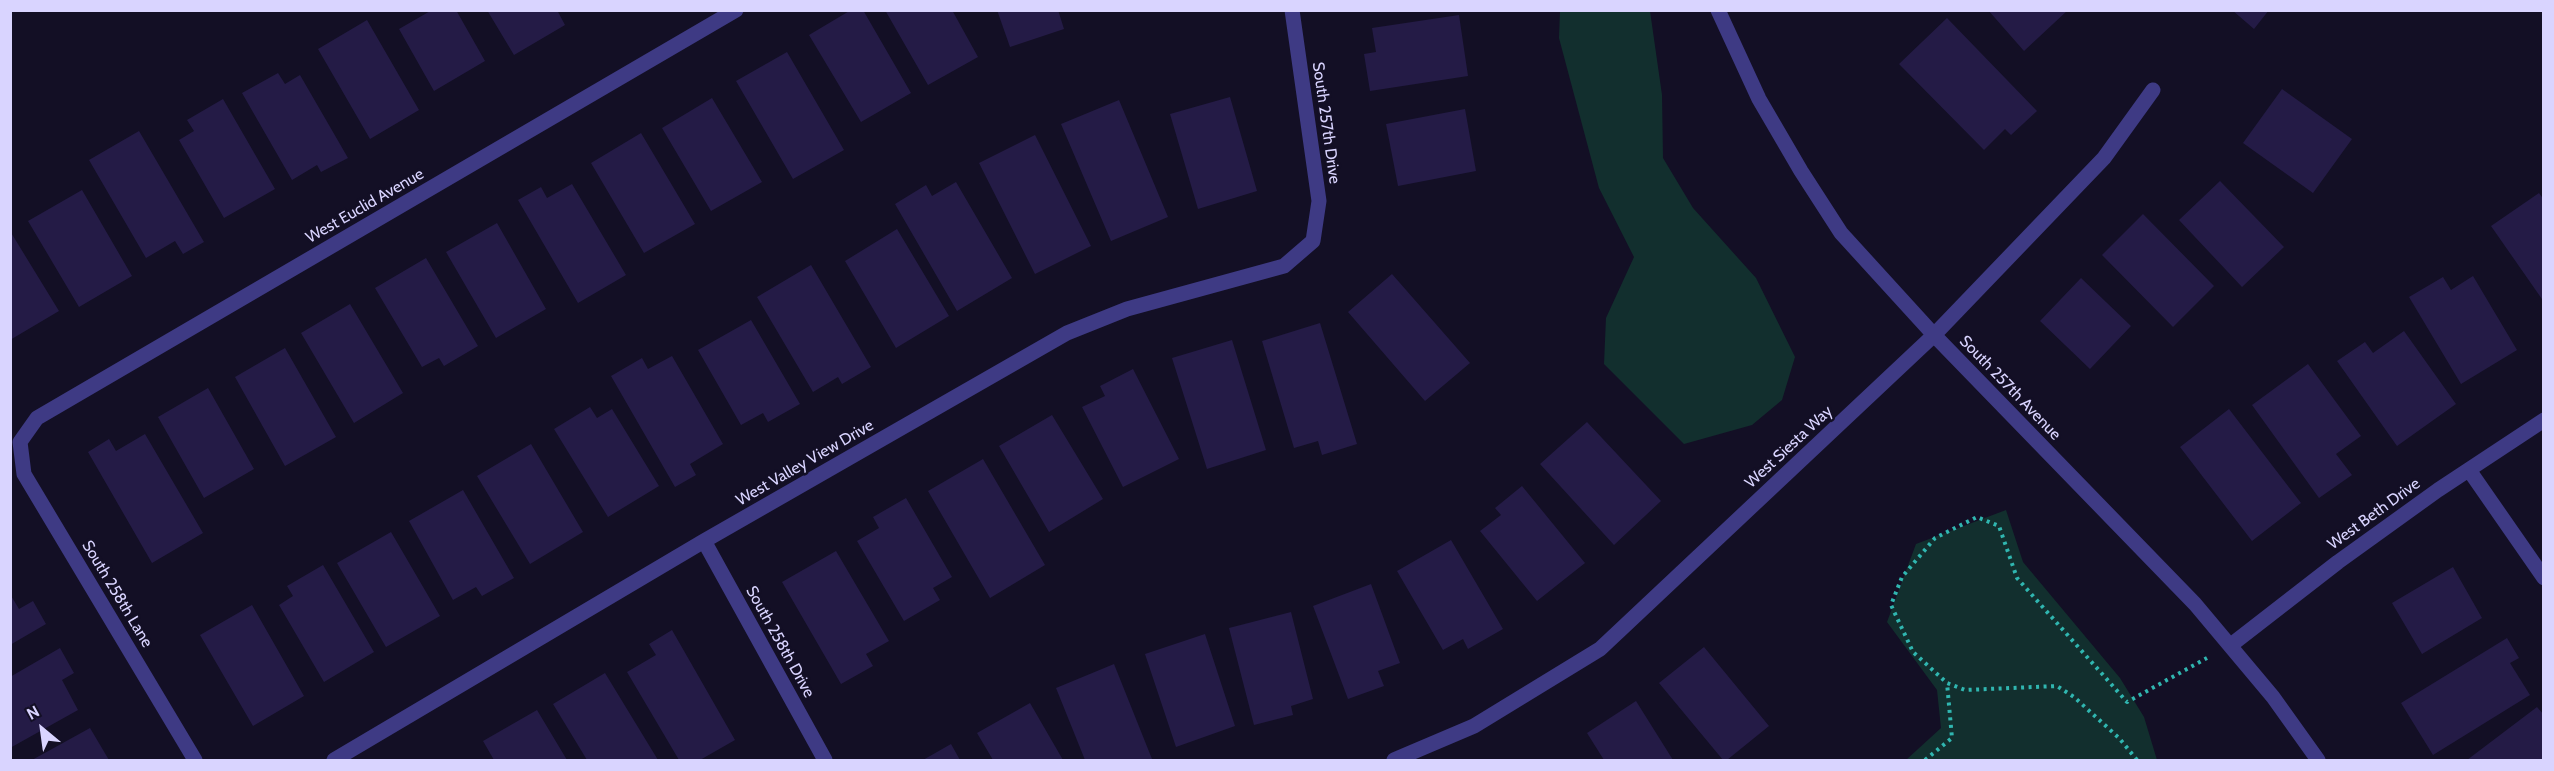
<!DOCTYPE html>
<html>
<head>
<meta charset="utf-8">
<style>
  body { margin:0 }
  #map { position:relative; width:2554px; height:771px; overflow:hidden; background:#130f25; font-family:Cabin,sans-serif }
  canvas { display:block }
  .frame { position:absolute; inset:0; border:12px solid #d9d4ff; pointer-events:none }
  .north { position:absolute; left:12px; top:699px; width:60px; height:60px; -webkit-text-stroke:4px #130f25; paint-order:stroke; rotate:331deg; font-size:16px; font-weight:700; line-height:24px; text-align:center; color:#d9d4ff }
  .north::after { content:''; display:block; margin:auto; width:21px; height:27px; background:#d9d4ff; clip-path:polygon(50% 0,100% 100%,50% 72%,0 100%) }
</style>
</head>
<body>
<div id="map">
<canvas width="2554" height="771"></canvas>
<div class="frame"></div>
<div class="north">N</div>
</div>
<script>
const context = document.querySelector('canvas').getContext('2d');
context.lineJoin = 'round';
function paint(path, color) {
  context.fillStyle = color;
  context.fill(path, 'evenodd');
}
function shape(rows) {
  const path = new Path2D();
  for (const r of rows) {
    path.moveTo(r[0], r[1]);
    for (let i = 2; i < r.length; i += 2) path.lineTo(r[i], r[i + 1]);
  }
  return path;
}
function trace(path, color, width, dash) {
  context.strokeStyle = color;
  context.lineWidth = width;
  context.lineCap = dash ? 'butt' : 'round';
  context.setLineDash(dash || []);
  context.stroke(path);
}
function label(font, color, halo, rows, align = 'center') {
  context.font = font + ' Cabin,sans-serif';
  context.lineWidth = 5;
  context.setLineDash([]);
  context.textBaseline = 'middle';
  context.strokeStyle = halo;
  context.fillStyle = color;
  for (const [text, x, y, turn = 0] of rows) {
    context.save();
    context.translate(x, y);
    context.rotate((+turn || 0) * Math.PI / 180);
    context.textAlign = isNaN(turn) ? turn : align;
    if (halo) context.strokeText(text, 0, 0);
    context.fillText(text, 0, 0);
    context.restore();
  }
}
const green = shape([
  [1560,11,1650,11,1662,95,1663,158,1693,208,1756,278,1795,357,1782,400,1752,425,1684,444,1604,364,1606,318,1634,257,1599,188,1559,38],
  [2006,510,2023,562,2120,678,2144,717,2157,760,1906,760,1941,728,1937,690,1887,622,1916,544]
]);
const building = shape([
  [432,10,456,10,485,61,434,91,399,29],
  [487,10,557,10,565,25,514,55],
  [851,10,863,10,911,93,861,122,809,35],
  [885,10,952,10,978,57,928,85],
  [997,10,1058,10,1064,29,1010,47],
  [1988,10,2068,10,2024,51],
  [2232,10,2269,10,2254,29],
  [1459,15,1468,76,1370,91,1364,54,1376,52,1372,28],
  [1947,18,2037,111,2011,135,2005,129,1984,150,1899,64],
  [367,20,419,110,370,139,318,49],
  [787,52,844,150,793,179,736,81],
  [278,73,285,84,300,75,348,158,321,172,317,165,292,180,242,93],
  [2282,89,2352,139,2313,193,2243,143],
  [1230,97,1257,191,1198,209,1170,114],
  [712,98,762,182,711,211,662,128],
  [223,99,275,189,224,218,179,140,194,131,187,120],
  [1119,100,1168,217,1111,241,1061,124],
  [1465,109,1476,171,1398,186,1386,124],
  [139,131,204,242,183,254,175,241,146,258,89,160],
  [641,133,695,224,644,253,591,163],
  [1035,135,1091,246,1035,274,979,163],
  [2220,181,2284,247,2242,287,2179,220],
  [956,182,1012,278,957,311,895,204,926,185,932,196],
  [572,184,626,275,578,303,518,200,541,187,547,198],
  [82,190,132,276,79,307,28,221],
  [2539,193,2544,200,2544,302,2491,226],
  [2143,214,2214,286,2173,327,2102,255],
  [497,223,546,309,496,338,446,252],
  [897,229,949,316,896,348,845,261],
  [10,231,59,311,10,340],
  [426,258,478,346,444,366,439,358,422,367,375,288],
  [811,265,871,367,842,384,838,377,813,392,757,297],
  [1392,274,1470,363,1425,401,1348,312],
  [2473,276,2517,350,2461,384,2409,297,2443,277,2451,290],
  [2081,278,2131,326,2090,369,2040,321],
  [350,304,403,393,354,423,301,333],
  [751,320,800,404,768,422,763,413,741,425,698,350],
  [1320,323,1357,444,1322,455,1318,441,1294,448,1262,341],
  [2404,331,2456,404,2397,446,2337,361,2365,342,2373,353],
  [1232,340,1266,450,1207,469,1172,358],
  [285,348,336,437,285,466,235,377],
  [672,356,723,444,690,464,696,475,675,487,611,376,642,358,648,369],
  [2308,364,2361,436,2336,454,2352,475,2319,498,2252,405],
  [1133,369,1179,459,1123,487,1082,407,1105,396,1100,386],
  [208,388,254,469,204,498,158,417],
  [590,407,597,418,612,409,659,486,608,517,554,429],
  [2229,409,2301,503,2252,541,2180,447],
  [1052,415,1103,499,1049,532,999,446],
  [1587,422,1661,501,1614,545,1540,464],
  [145,434,203,533,152,563,88,452,109,439,116,451],
  [531,444,583,532,530,564,477,476],
  [983,459,1045,565,990,598,928,491],
  [1522,486,1585,563,1537,601,1480,531,1501,515,1495,508],
  [463,490,514,578,482,596,476,587,453,600,409,521],
  [906,498,952,577,933,588,940,600,904,621,857,541,879,528,873,517],
  [391,532,440,616,386,647,337,563],
  [1451,540,1503,629,1468,649,1463,639,1443,650,1397,571],
  [836,551,889,641,866,654,873,666,841,684,782,582],
  [323,565,374,652,324,682,279,605,293,596,287,586],
  [2453,567,2482,618,2422,654,2392,603],
  [1371,584,1400,663,1378,671,1384,686,1348,699,1313,606],
  [10,594,19,609,33,601,46,624,10,645],
  [252,605,304,696,253,726,200,635],
  [1291,612,1313,699,1291,706,1293,715,1254,725,1229,628],
  [672,630,735,740,700,760,679,760,627,672,656,655,649,644],
  [1205,634,1235,726,1176,747,1145,654],
  [2507,638,2519,658,2510,663,2530,695,2433,755,2401,703],
  [1704,647,1769,726,1727,760,1723,760,1659,683],
  [60,648,74,673,62,680,78,710,10,748,10,677],
  [1114,664,1152,759,1149,760,1085,760,1056,688],
  [605,673,658,760,587,760,553,704],
  [1636,701,1673,760,1604,760,1587,733],
  [1030,703,1063,760,993,760,977,733],
  [2537,707,2544,715,2544,760,2467,760],
  [537,710,567,760,494,760,483,741],
  [90,728,109,760,32,760],
  [951,744,960,760,923,760]
]);
const path = shape([
  [1925,760,1952,738,1947,683],
  [2137,760,2119,738,2074,697,2057,686,1965,690,1947,683,1913,652,1891,605,1902,577,1935,538,1977,517,1999,526,2017,578,2127,702,2207,658]
]);
const minor = shape([
  [1718,10,1759,99,1801,171,1841,233,1934,335,2195,604,2273,697,2318,760],
  [2469,470,2544,578],
  [704,541,825,760],
  [2231,645,2338,562,2438,490,2544,420],
  [195,760,24,474,20,442,37,418,736,10],
  [334,760,704,541,1067,333,1127,309,1284,266,1313,241,1319,201,1292,10],
  [1394,760,1474,726,1600,649,1934,335,2104,158,2153,90]
]);
const streetNames = [
  ["South 257th Drive",1326,123,82],
  ["West Euclid Avenue",365,206,-30],
  ["South 257th Avenue",2010,388,46],
  ["West Siesta Way",1789,447,-43],
  ["West Valley View Drive",805,463,-30],
  ["West Beth Drive",2374,514,-36],
  ["South 258th Lane",117,594,59],
  ["South 258th Drive",780,642,61]
];
paint(green, '#122f2e');
paint(building, '#241b46');
trace(path, '#30b6b0', 4, [3, 4.5]);
trace(minor, '#3e3a84', 15);
label('16px', '#d9d4ff', '#130f25', streetNames);
</script>
</body>
</html>
